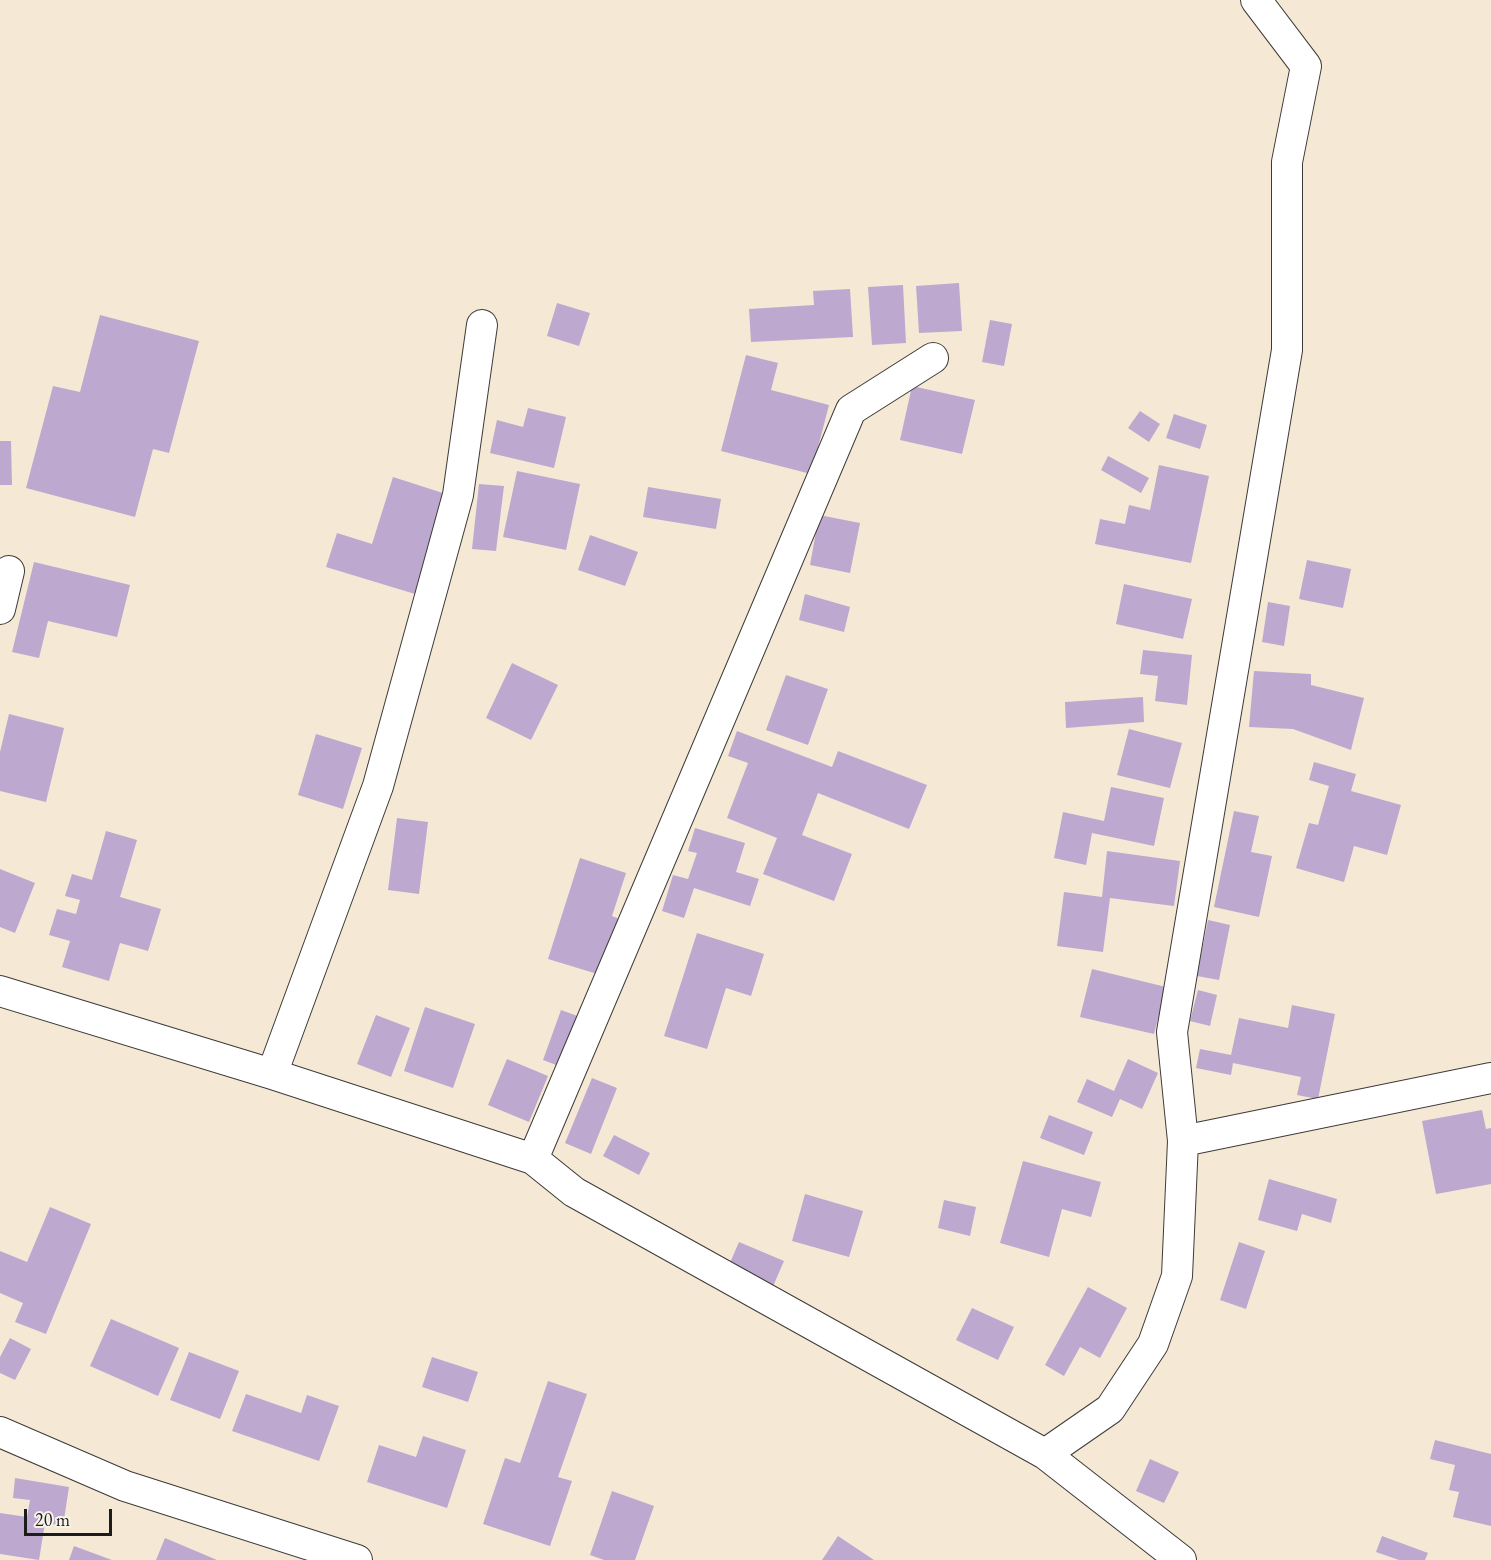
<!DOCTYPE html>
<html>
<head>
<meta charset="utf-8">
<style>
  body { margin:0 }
  #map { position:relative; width:1491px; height:1560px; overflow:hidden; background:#f5e9d5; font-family:"EB Garamond",serif }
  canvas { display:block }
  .scale { position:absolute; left:24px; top:1509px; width:88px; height:27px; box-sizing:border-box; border:3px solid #1c1c1c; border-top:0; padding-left:8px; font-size:18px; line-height:21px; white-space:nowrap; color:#1c1c1c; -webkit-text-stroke:4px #f7f3e8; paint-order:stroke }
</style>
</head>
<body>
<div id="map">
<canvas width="1491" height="1560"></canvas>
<div class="scale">20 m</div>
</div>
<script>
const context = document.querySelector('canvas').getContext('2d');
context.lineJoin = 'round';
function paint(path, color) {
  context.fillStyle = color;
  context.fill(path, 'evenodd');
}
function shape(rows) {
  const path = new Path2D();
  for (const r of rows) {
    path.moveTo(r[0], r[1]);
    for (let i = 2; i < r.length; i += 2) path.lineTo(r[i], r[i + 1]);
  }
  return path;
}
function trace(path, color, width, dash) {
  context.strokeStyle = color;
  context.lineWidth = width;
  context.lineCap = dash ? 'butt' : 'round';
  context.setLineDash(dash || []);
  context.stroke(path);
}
const building = shape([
  [959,283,962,331,919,333,916,286],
  [903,285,906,343,872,345,868,287],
  [850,289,853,337,751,342,749,309,814,305,813,291],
  [557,303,590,313,579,346,547,336],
  [100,315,199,341,169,453,153,449,135,517,26,488,53,386,80,392],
  [990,320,1012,324,1004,366,982,362],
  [746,355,778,363,771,390,829,405,811,474,721,451],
  [912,386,975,400,962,454,900,440],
  [528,408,566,417,554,468,490,453,497,420,523,427],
  [1140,411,1160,424,1149,442,1128,428],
  [1174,414,1207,425,1200,449,1166,438],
  [0,441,11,441,12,485,0,485],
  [1108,456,1149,478,1141,493,1101,470],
  [1159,465,1209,476,1191,563,1095,544,1100,519,1125,524,1129,505,1150,510],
  [517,471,580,484,566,550,503,537],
  [393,477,446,494,415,594,326,567,337,533,372,544],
  [479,484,504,486,496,551,472,549],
  [648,487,721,499,716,529,643,517],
  [819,515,860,523,850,573,810,565],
  [590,535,638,552,625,586,578,570],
  [1307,560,1351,569,1343,608,1299,599],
  [34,562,130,585,117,637,48,621,39,658,12,652],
  [1124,584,1192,599,1183,639,1116,624],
  [805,594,850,607,844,632,799,620],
  [1268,602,1290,606,1284,646,1262,642],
  [1143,650,1192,655,1187,705,1155,701,1158,676,1140,674],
  [512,663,558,685,531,740,486,718],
  [1254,671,1311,674,1311,685,1364,698,1351,750,1293,729,1249,727],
  [786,675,828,689,808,745,766,730],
  [1143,697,1144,722,1066,728,1065,702],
  [9,714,64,728,46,802,0,791,0,752],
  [1129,729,1182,743,1170,788,1117,775],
  [737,731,832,767,838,751,927,785,909,829,818,793,802,835,852,854,834,901,763,874,777,838,727,818,748,763,728,756],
  [316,734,362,748,343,809,298,795],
  [1314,762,1356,774,1351,791,1401,805,1387,855,1354,846,1344,882,1296,868,1309,823,1318,825,1329,786,1309,780],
  [1111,787,1164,798,1154,846,1092,833,1086,865,1054,858,1063,812,1104,821],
  [1234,811,1259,816,1251,852,1272,856,1259,917,1214,907],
  [397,818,428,822,419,894,388,890],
  [695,828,745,843,736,872,759,879,750,906,694,888,684,918,662,911,673,875,688,879,697,853,688,851],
  [106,831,137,840,120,897,161,909,148,951,120,943,109,981,62,967,70,941,49,935,57,909,76,914,80,900,65,896,72,874,92,880],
  [1107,851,1180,861,1174,906,1110,898,1103,952,1057,946,1064,892,1102,897],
  [580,858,626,873,612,916,622,920,604,976,548,959],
  [0,869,35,883,15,933,0,927],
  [1208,920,1230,925,1219,980,1197,976],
  [697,933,764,954,751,996,726,988,707,1049,664,1036],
  [1092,969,1166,987,1154,1034,1080,1017],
  [1198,990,1217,995,1210,1026,1190,1021],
  [1292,1005,1335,1014,1318,1099,1297,1095,1301,1077,1233,1063,1231,1075,1196,1068,1200,1049,1231,1055,1239,1018,1288,1028],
  [425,1007,475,1024,453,1088,404,1071],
  [561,1010,583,1018,564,1068,543,1060],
  [376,1015,410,1028,391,1077,357,1064],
  [507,1059,548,1076,529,1122,488,1105],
  [1128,1059,1158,1073,1142,1109,1120,1099,1112,1117,1077,1102,1087,1079,1114,1091],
  [592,1078,617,1088,591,1154,565,1143],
  [1482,1110,1486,1129,1491,1128,1491,1184,1436,1194,1422,1121],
  [1049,1115,1093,1132,1084,1155,1040,1138],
  [614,1135,650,1153,639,1175,603,1156],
  [1023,1161,1101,1182,1091,1217,1062,1209,1049,1257,1000,1243],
  [1269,1179,1337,1199,1331,1223,1302,1214,1297,1231,1258,1220],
  [805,1194,863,1211,849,1257,792,1241],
  [944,1200,976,1207,970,1236,938,1228],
  [50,1207,91,1224,46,1334,15,1322,23,1303,0,1293,0,1251,27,1262],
  [739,1242,784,1261,771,1291,726,1272],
  [1239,1242,1265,1251,1246,1309,1220,1300],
  [1088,1287,1127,1308,1100,1358,1080,1347,1064,1376,1045,1365],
  [972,1308,1014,1327,998,1360,956,1340],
  [111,1319,179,1348,158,1396,90,1366],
  [10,1338,31,1349,15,1380,0,1373,0,1357],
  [189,1352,239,1371,220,1419,170,1400],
  [432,1357,478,1372,468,1402,422,1387],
  [548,1381,587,1394,558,1477,572,1481,550,1546,483,1524,505,1458,520,1463],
  [246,1394,301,1413,307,1395,339,1406,319,1461,232,1431],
  [423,1436,466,1450,447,1508,367,1482,379,1445,416,1457],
  [1435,1440,1491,1454,1491,1526,1453,1517,1459,1492,1449,1490,1455,1465,1430,1459],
  [1150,1459,1179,1472,1164,1503,1136,1491],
  [15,1478,69,1487,63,1526,45,1523,39,1560,0,1554,0,1513,27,1517,30,1500,13,1498],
  [612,1491,654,1506,635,1560,604,1560,590,1555],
  [838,1536,874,1560,822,1560],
  [1382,1536,1428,1553,1425,1560,1399,1560,1376,1552],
  [165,1538,217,1560,156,1560],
  [74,1546,112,1560,69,1560]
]);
const street = shape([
  [0,609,9,571],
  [0,991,272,1074,533,1159,574,1192,1045,1454,1181,1560],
  [272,1074,378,786,458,495,482,325],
  [1183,1141,1491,1078],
  [533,1159,851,410,933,358],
  [0,1432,125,1486,357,1560],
  [1045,1454,1110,1409,1153,1344,1177,1276,1183,1141,1172,1032,1287,350,1287,162,1306,66,1256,0]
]);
paint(building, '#bda8cf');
trace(street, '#3d3b38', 32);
trace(street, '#fff', 30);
</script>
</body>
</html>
